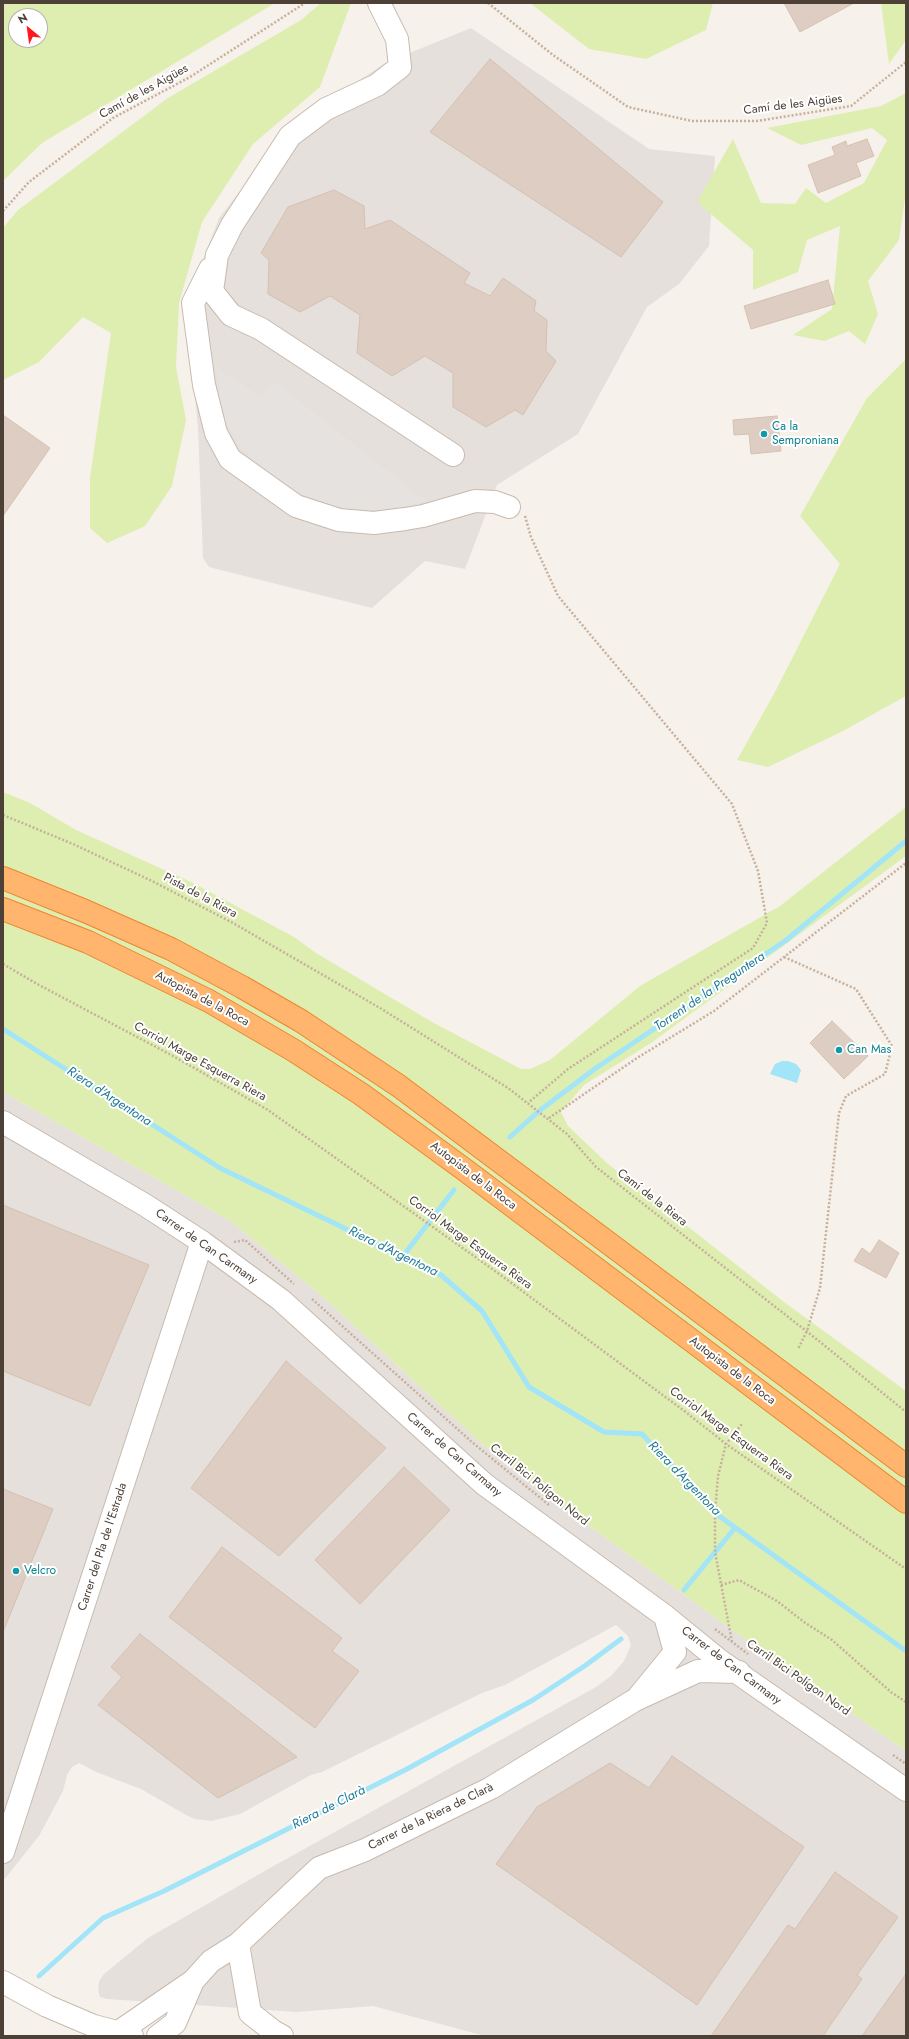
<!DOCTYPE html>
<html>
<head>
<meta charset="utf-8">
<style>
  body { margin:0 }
  #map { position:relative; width:909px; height:2039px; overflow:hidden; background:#f7f1eb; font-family:Jost,sans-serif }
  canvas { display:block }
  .frame { position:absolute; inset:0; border:4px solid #4c4037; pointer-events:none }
  .north { position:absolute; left:8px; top:8px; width:40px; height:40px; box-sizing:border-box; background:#fff; border:1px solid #b7b3af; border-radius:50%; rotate:331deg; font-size:11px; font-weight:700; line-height:16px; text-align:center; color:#4c4037 }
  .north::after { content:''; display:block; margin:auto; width:14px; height:18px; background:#ff191f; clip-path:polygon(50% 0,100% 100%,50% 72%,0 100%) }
</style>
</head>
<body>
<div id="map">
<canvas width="909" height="2039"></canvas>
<div class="frame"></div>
<div class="north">N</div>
</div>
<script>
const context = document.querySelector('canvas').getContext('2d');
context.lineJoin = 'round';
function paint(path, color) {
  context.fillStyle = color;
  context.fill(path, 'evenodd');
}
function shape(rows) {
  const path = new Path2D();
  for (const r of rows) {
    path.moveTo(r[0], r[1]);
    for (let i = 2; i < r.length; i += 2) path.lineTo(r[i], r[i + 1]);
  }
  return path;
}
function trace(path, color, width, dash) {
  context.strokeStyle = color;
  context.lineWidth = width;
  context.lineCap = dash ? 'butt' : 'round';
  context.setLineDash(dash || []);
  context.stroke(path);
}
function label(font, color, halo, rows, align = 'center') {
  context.font = font + ' Jost,sans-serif';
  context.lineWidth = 4;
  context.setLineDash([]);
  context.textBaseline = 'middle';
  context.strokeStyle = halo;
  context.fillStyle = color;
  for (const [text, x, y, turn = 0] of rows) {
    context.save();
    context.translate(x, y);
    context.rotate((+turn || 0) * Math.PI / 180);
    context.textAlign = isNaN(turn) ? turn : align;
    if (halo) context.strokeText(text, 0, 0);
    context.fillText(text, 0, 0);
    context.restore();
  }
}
const industrial = shape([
  [471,28,649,149,715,156,709,246,679,284,647,307,578,434,497,485,465,569,425,561,372,608,209,567,203,558,198,428,186,304,219,218,300,114,360,80,385,63],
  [3,1092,229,1220,322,1296,480,1442,596,1531,738,1634,906,1751,906,2036,485,2036,373,2006,297,2012,107,1999,100,1997,98,1990,99,1981,104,1974,148,1938,270,1868,596,1687,611,1676,624,1661,631,1645,628,1636,616,1625,505,1685,482,1693,322,1772,311,1775,240,1814,211,1821,195,1819,186,1815,141,1789,96,1772,79,1763,72,1767,67,1775,63,1791,39,1836,3,1881]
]);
const green = shape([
  [3,3,275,3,42,143,3,181],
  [16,16,40,16,40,40,16,40],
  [321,3,351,3,320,87,253,144,202,222,179,303,176,367,186,420,172,486,145,526,107,543,90,528,90,478,111,333,83,317,39,362,3,380,3,228,18,210,168,98,301,20],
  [530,3,713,3,706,30,646,59,589,49],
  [881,3,906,3,906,40,889,64],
  [906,93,906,191,899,240,868,281,878,314,865,344,849,331,824,341,793,335,832,309,840,226,807,240,798,272,753,290,753,250,697,202,733,139,761,203,795,204,806,188,826,203,864,183,887,140,872,128,801,145,767,128,881,106],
  [906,359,906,696,841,732,768,767,737,760,775,692,840,564,800,516,867,398],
  [3,792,30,803,76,830,191,882,294,937,316,953,432,1022,521,1069,530,1069,550,1060,640,986,780,906,906,807,906,856,651,1043,584,1085,561,1112,568,1126,608,1164,784,1302,906,1391,906,1751,738,1634,596,1531,480,1442,322,1296,229,1220,3,1092]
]);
const parking = shape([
  [217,369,262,397,274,381,417,494,428,500,409,506,390,510,353,510,316,503,263,469,238,443,222,415]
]);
const water = shape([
  [782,1061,788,1061,796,1064,801,1070,797,1083,770,1074,775,1064]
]);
const stream = shape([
  [3,1029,220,1168,441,1275,482,1311,529,1387,604,1432,642,1434,715,1513,906,1651],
  [510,1137,539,1111,596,1068,785,941,906,841],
  [403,1256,454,1190],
  [684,1590,734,1529],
  [39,1976,103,1918,164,1891,407,1769,533,1700,586,1665,621,1639]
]);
const building = shape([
  [784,3,854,3,800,32,784,3],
  [490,59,663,202,621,257,430,132,490,59],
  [867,139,874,156,856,163,861,176,818,193,808,165,835,155,832,147,846,141,847,146,867,139],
  [334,190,364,206,365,229,390,220,470,273,464,283,490,296,503,278,536,301,534,311,547,320,546,351,556,361,523,415,515,410,486,427,453,407,453,373,425,356,392,376,357,353,360,315,330,296,300,312,268,294,269,260,261,253,288,207,334,190],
  [828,280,835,304,751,329,744,306,828,280],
  [3,415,50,448,3,516,3,415],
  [777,416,781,451,751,454,749,434,734,435,733,420,777,416],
  [832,1021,868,1056,844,1079,810,1043,832,1021],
  [3,1205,149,1265,90,1406,3,1371,3,1205],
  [879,1240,899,1253,886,1278,854,1261,862,1248,870,1254,879,1240],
  [286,1361,386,1448,279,1556,191,1488,286,1361],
  [404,1467,450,1510,360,1604,315,1560,404,1467],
  [3,1489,53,1509,3,1632,3,1489],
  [222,1547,342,1638,332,1651,359,1671,315,1728,169,1617,222,1547],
  [140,1634,297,1757,218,1798,98,1705,122,1677,111,1667,140,1634],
  [672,1756,804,1847,697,2005,496,1864,537,1807,610,1763,649,1788,672,1756],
  [835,1872,898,1917,857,1975,862,1979,823,2036,711,2036,788,1925,795,1929,835,1872],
  [906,1974,906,2036,862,2036,906,1974]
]);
const path = shape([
  [488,3,553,55,628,107,692,121,757,121,851,106,906,62],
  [3,211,29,182,113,118,190,77,305,3],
  [525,516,531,537,558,596,732,804,758,871,767,923,753,948,568,1069,528,1103],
  [3,815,73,844,152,881,233,923,380,1008,508,1088,567,1134,596,1167,819,1341,906,1412],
  [784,957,856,989,892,1046,885,1074,846,1096,839,1113,820,1288,807,1331,798,1349],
  [3,964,39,985,173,1056,268,1110,502,1276,687,1413,726,1444,906,1569],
  [549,1118,637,1058,714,1011,906,863],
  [234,1242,245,1240,294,1284],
  [312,1299,473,1443,549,1505],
  [721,1585,739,1580,777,1601,804,1622,832,1640,891,1692,906,1702],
  [715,1629,748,1654],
  [732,1642,715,1552,715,1513,718,1476,726,1444,742,1424],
  [893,1755,906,1764]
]);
const minor = shape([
  [379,3,397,39,400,67,377,85,326,109,290,136,232,225,217,255,212,291,231,315,261,329,453,455],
  [210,269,193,303,204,385,216,433,230,459,296,506,339,520,374,523,405,519,423,516,475,501,495,502,509,507],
  [3,1122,145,1205,202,1242,281,1300,484,1484,665,1616,719,1660,906,1790],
  [639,1696,675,1652,665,1616],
  [3,1852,202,1242],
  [238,1944,250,2013,273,2031,282,2036],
  [3,1982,47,2006,94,2026,132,2036],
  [117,2033,193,1981,211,1961,238,1944,319,1868,365,1850,491,1788,635,1700,698,1671,739,1672],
  [158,2036,175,2023,193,1981]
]);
const highway = shape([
  [3,878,85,911,171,949,242,987,301,1021,399,1086,906,1466],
  [3,909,88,942,209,1001,293,1050,361,1094,465,1170,906,1502]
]);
const markers = [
  [764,434,4,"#0f9aa8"],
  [839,1050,4,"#0f9aa8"],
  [16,1571,4,"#0f9aa8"]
];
const streetNames = [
  ["Camí de les Aigües",144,92,-29],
  ["Camí de les Aigües",793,105,-7],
  ["Pista de la Riera",200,896,28],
  ["Autopista de la Roca",202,999,28],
  ["Corriol Marge Esquerra Riera",200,1062,29],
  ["Autopista de la Roca",473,1176,37],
  ["Camí de la Riera",652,1198,38],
  ["Corriol Marge Esquerra Riera",470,1243,36],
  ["Carrer de Can Carmany",206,1247,35],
  ["Autopista de la Roca",732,1371,37],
  ["Corriol Marge Esquerra Riera",731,1434,36],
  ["Carrer de Can Carmany",454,1455,41],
  ["Carril Bici Polígon Nord",539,1485,39],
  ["Carrer del Pla de l'Estrada",103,1547,-72],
  ["Carrer de Can Carmany",731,1666,37],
  ["Carril Bici Polígon Nord",798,1678,35],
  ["Carrer de la Riera de Clarà",431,1817,-26]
];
const cultureNames = [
  ["Ca la",772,427],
  ["Semproniana",772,441],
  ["Can Mas",847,1050],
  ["Velcro",24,1571]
];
const waterNames = [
  ["Torrent de la Preguntera",710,992,-34],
  ["Riera d'Argentona",109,1097,33],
  ["Riera d'Argentona",393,1252,26],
  ["Riera d'Argentona",684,1479,46],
  ["Riera de Clarà",329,1808,-27]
];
paint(industrial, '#e6e0dc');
paint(green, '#ddeeb0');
paint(parking, '#e5e2df');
paint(water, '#a2e4f8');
trace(stream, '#a2e4f8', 5);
paint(building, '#ddcdc2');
trace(building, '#d5c1b1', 1);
trace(minor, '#c7baaf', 24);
trace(highway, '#ee852e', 24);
trace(path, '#c7b09b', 2.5, [2, 2]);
trace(minor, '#fff', 22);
trace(highway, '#ffb56d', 22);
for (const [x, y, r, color] of markers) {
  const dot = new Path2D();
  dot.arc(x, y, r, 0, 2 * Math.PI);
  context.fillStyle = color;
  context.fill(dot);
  trace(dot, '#fff', 1.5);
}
label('12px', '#4c4037', '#fff', streetNames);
label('12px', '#0d838f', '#fff', cultureNames, 'left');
label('italic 13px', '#1e7a98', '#fff', waterNames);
</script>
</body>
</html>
